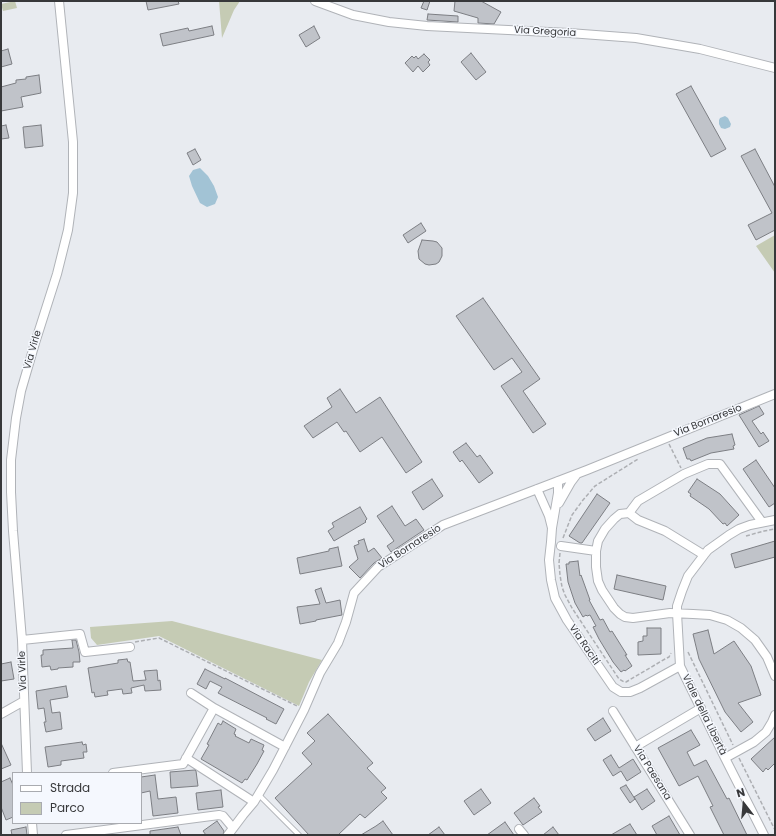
<!DOCTYPE html>
<html>
<head>
<meta charset="utf-8">
<style>
  body { margin:0 }
  #map { position:relative; width:776px; height:836px; overflow:hidden; background:#e8ebf0; font-family:Poppins,sans-serif }
  canvas { display:block }
  .frame { position:absolute; inset:0; border:2px solid #37383a; pointer-events:none }
  .legend { position:absolute; left:12px; top:772px; width:130px; height:52px; box-sizing:border-box; background:#f5f8fe; border:1px solid #a9abb0; margin:0; padding:5px 7px; list-style:none; font-size:12px; color:#37383a }
  .legend li { display:flex; align-items:center; gap:8px; height:20px }
  .legend b { width:20px; border:1px solid #a9abb0 }
  .north { position:absolute; left:724px; top:784px; width:40px; height:40px; -webkit-text-stroke:3px #f5f8fe; paint-order:stroke; rotate:344deg; font-size:11px; font-weight:700; line-height:16px; text-align:center; color:#37383a }
  .north::after { content:''; display:block; margin:auto; width:14px; height:18px; background:#37383a; clip-path:polygon(50% 0,100% 100%,50% 72%,0 100%) }
</style>
</head>
<body>
<div id="map">
<canvas width="776" height="836"></canvas>
<div class="frame"></div>
<ul class="legend">
<li><b style="height:5px;background:#fff"></b>Strada</li>
<li><b style="height:11px;background:#c5cbb4"></b>Parco</li>
</ul>
<div class="north">N</div>
</div>
<script>
const context = document.querySelector('canvas').getContext('2d');
context.lineJoin = 'round';
function paint(path, color) {
  context.fillStyle = color;
  context.fill(path, 'evenodd');
}
function shape(rows) {
  const path = new Path2D();
  for (const r of rows) {
    path.moveTo(r[0], r[1]);
    for (let i = 2; i < r.length; i += 2) path.lineTo(r[i], r[i + 1]);
  }
  return path;
}
function trace(path, color, width, dash) {
  context.strokeStyle = color;
  context.lineWidth = width;
  context.lineCap = dash ? 'butt' : 'round';
  context.setLineDash(dash || []);
  context.stroke(path);
}
function label(font, color, halo, rows, align = 'center') {
  context.font = font + ' Poppins,sans-serif';
  context.lineWidth = 3;
  context.setLineDash([]);
  context.textBaseline = 'middle';
  context.strokeStyle = halo;
  context.fillStyle = color;
  for (const [text, x, y, turn = 0] of rows) {
    context.save();
    context.translate(x, y);
    context.rotate((+turn || 0) * Math.PI / 180);
    context.textAlign = isNaN(turn) ? turn : align;
    if (halo) context.strokeText(text, 0, 0);
    context.fillText(text, 0, 0);
    context.restore();
  }
}
const green = shape([
  [15,1,17,8,3,11,1,4],
  [219,1,240,1,234,10,222,38],
  [775,235,775,273,756,246],
  [172,621,322,660,309,682,299,706,159,636,97,645,91,638,90,627]
]);
const water = shape([
  [725,116,728,118,731,124,730,127,725,129,721,128,719,124,719,120,720,118],
  [200,168,208,176,214,186,218,197,215,204,207,207,200,203,192,186,189,176,193,170]
]);
const building = shape([
  [146,1,178,1,179,4,148,10,146,1],
  [424,1,430,1,427,10,421,8,424,1],
  [455,1,481,1,501,12,494,24,478,23,478,18,454,11,455,1],
  [428,14,458,16,458,22,427,20,428,14],
  [212,26,214,35,163,46,160,34,188,28,189,31,212,26],
  [314,26,320,38,306,47,299,35,314,26],
  [8,49,12,64,1,67,1,51,8,49],
  [471,53,486,72,476,80,461,62,471,53],
  [424,54,430,60,428,62,430,65,423,72,418,66,413,72,405,63,412,56,414,58,416,56,418,59,424,54],
  [39,75,41,93,21,97,23,107,1,111,1,87,16,83,16,80,26,79,26,77,39,75],
  [691,86,726,149,711,157,676,94,691,86],
  [6,125,9,138,1,139,1,126,6,125],
  [41,125,43,146,25,148,23,127,41,125],
  [195,149,201,160,193,165,187,153,195,149],
  [755,149,775,187,775,230,756,240,748,225,772,213,741,156,755,149],
  [421,223,426,231,408,243,403,235,421,223],
  [422,240,433,241,437,242,442,248,442,256,439,262,436,264,429,265,425,264,419,259,418,251,422,240],
  [483,298,540,379,523,391,546,424,533,433,501,386,522,372,512,358,494,370,456,316,483,298],
  [340,389,356,413,380,397,422,462,406,473,382,437,360,452,346,431,344,432,337,422,313,438,304,426,332,407,327,398,340,389],
  [759,406,764,414,752,421,761,434,763,432,769,441,759,447,739,415,759,406],
  [732,434,735,445,733,446,734,449,711,453,691,461,690,459,687,459,683,448,707,438,732,434],
  [466,443,477,457,480,455,493,473,479,483,462,460,460,462,453,452,466,443],
  [756,460,775,488,775,503,769,507,743,469,756,460],
  [432,479,443,496,423,510,412,492,432,479],
  [697,479,720,494,739,515,727,526,725,523,723,524,709,509,690,496,691,494,688,492,697,479],
  [597,494,610,503,582,543,580,543,569,536,597,494],
  [392,506,405,526,416,519,424,530,391,552,387,546,394,541,377,516,392,506],
  [360,507,367,519,365,521,366,522,334,541,328,531,334,527,332,523,360,507],
  [364,539,368,552,374,548,382,558,374,563,360,578,349,567,358,559,354,546,359,544,358,541,364,539],
  [775,541,775,557,735,568,731,554,775,541],
  [338,547,342,566,300,574,297,558,329,551,329,549,338,547],
  [578,561,580,576,581,575,590,600,589,600,600,620,603,619,610,632,612,631,627,655,625,655,632,666,625,671,624,670,621,672,613,662,599,639,593,627,596,626,590,615,587,616,586,615,583,617,575,603,568,582,566,564,569,564,569,562,578,561],
  [617,575,666,586,663,600,614,589,617,575],
  [321,588,326,603,340,600,342,615,316,620,316,621,300,624,297,607,320,604,315,590,321,588],
  [647,628,661,628,661,654,638,655,638,642,643,641,643,636,647,636,647,628],
  [708,630,714,654,734,641,751,666,761,695,738,703,753,722,741,732,725,712,699,659,693,634,708,630],
  [72,640,76,640,79,652,80,662,73,662,73,667,58,668,58,669,51,670,50,666,42,667,41,655,43,655,43,650,73,648,72,640],
  [127,659,128,662,130,662,133,681,146,680,144,671,157,670,158,681,160,680,161,690,145,691,144,685,131,688,132,693,123,694,122,689,107,691,108,695,95,697,94,692,92,693,88,668,118,663,118,660,127,659],
  [11,662,14,679,1,681,1,664,11,662],
  [205,669,225,679,225,678,284,709,276,724,266,719,267,718,218,693,222,687,210,681,206,689,197,684,205,669],
  [66,686,68,697,50,700,52,713,60,712,62,729,46,732,44,722,46,722,44,708,38,709,36,691,66,686],
  [328,714,373,763,367,768,386,788,381,792,387,798,365,818,360,814,338,835,309,835,275,798,312,764,302,753,315,741,307,733,328,714],
  [603,718,611,731,595,741,587,729,603,718],
  [223,721,236,729,234,734,236,735,235,736,249,743,251,739,264,745,262,750,264,751,257,764,247,780,245,779,242,783,201,759,209,745,207,744,218,723,221,725,223,721],
  [691,730,700,745,687,752,694,766,706,760,727,799,729,798,747,835,724,835,710,807,713,806,698,776,679,786,658,748,691,730],
  [775,737,775,763,768,770,766,768,763,772,751,759,775,737],
  [82,742,83,745,86,744,87,752,83,752,84,758,61,761,61,765,48,767,45,747,82,742],
  [1,743,11,765,1,769,1,743],
  [611,755,619,768,633,759,641,772,627,781,621,771,613,776,603,760,611,755],
  [195,770,196,771,198,786,171,788,170,772,195,770],
  [155,775,158,799,176,797,178,813,153,816,150,791,141,793,141,777,155,775],
  [10,778,13,785,13,817,6,820,1,807,1,782,10,778],
  [626,785,635,799,630,803,620,788,626,785],
  [481,789,491,803,474,815,464,801,481,789],
  [647,789,655,801,642,810,634,797,647,789],
  [221,790,223,807,198,810,196,793,221,790],
  [534,798,540,806,538,807,542,812,523,825,514,813,534,798],
  [669,816,680,835,657,835,652,826,669,816],
  [217,821,224,831,223,835,206,835,203,831,217,821],
  [383,821,393,835,361,835,376,826,383,821],
  [505,822,514,835,487,835,505,822],
  [630,824,637,835,611,835,630,824],
  [26,827,27,835,12,835,11,830,26,827],
  [178,827,181,835,150,835,150,831,178,827],
  [439,827,445,835,428,835,439,827],
  [553,827,559,835,543,835,553,827]
]);
const path = shape([
  [669,444,681,468],
  [746,536,764,531,775,529],
  [563,538,572,515,583,500,595,486,638,459],
  [560,553,559,563,560,575,562,587,565,595,572,608,619,679,624,682,626,682,665,659,669,657,671,653],
  [135,642,159,638,297,706],
  [688,652,733,745],
  [739,758,775,830]
]);
const service = shape([
  [259,795,299,835]
]);
const minor = shape([
  [315,1,353,15,389,22,427,26,569,33,636,38,700,49,775,68],
  [537,489,549,516,552,528,558,493,558,481],
  [559,503,571,482,577,474],
  [629,513,638,520,665,531,704,555],
  [762,522,720,464,708,464,684,474,638,501,629,513,620,514,614,519,605,529,598,541,596,551,596,567,598,581,602,590,614,608,620,614,625,617,633,618,670,613,693,614,710,615,727,620,741,628,755,640,767,657,775,676],
  [552,528,551,542,549,560,551,580,555,598,567,620,613,687,621,692,630,692,640,688,680,666],
  [561,546,596,551],
  [22,640,80,634,85,652,130,647],
  [191,693,214,708],
  [613,711,690,835],
  [1,714,24,701],
  [635,747,701,708],
  [186,758,254,802],
  [725,758,754,742,766,732,772,722,775,715],
  [27,773,22,640,13,531,11,492,11,460,16,418,21,391,35,343,57,274,68,230,73,193,73,142,59,1],
  [113,773,183,764,214,708,285,747],
  [32,823,33,835],
  [519,829,524,835],
  [66,835,219,815,223,816,233,828],
  [228,835,243,815,254,802,273,770,304,710,320,673,338,643,346,622,354,593,378,567,443,525,587,470,775,394],
  [764,835,725,758,680,666,677,613,677,606,682,591,688,576,704,555,708,550,729,535,739,529,750,525,775,520]
]);
const streetNames = [
  ["Via Gregoria",545,32,3],
  ["Via Virle",33,350,-74],
  ["Via Bornaresio",708,421,-22],
  ["Via Bornaresio",410,547,-33],
  ["Via Raciti",584,645,56],
  ["Via Virle",23,671,-92],
  ["Viale della Libertà",704,715,64],
  ["Via Paesana",652,773,58]
];
paint(green, '#c5cbb4');
paint(water, '#a2c3d5');
paint(building, '#c0c3c9');
trace(building, '#7c7e83', 1);
trace(service, '#b0b3b8', 6);
trace(minor, '#b0b3b8', 10);
trace(path, '#adafb3', 1.5, [4, 2]);
trace(service, '#fff', 4);
trace(minor, '#fff', 8);
label('10px', '#37383a', '#f5f8fe', streetNames);
</script>
</body>
</html>
